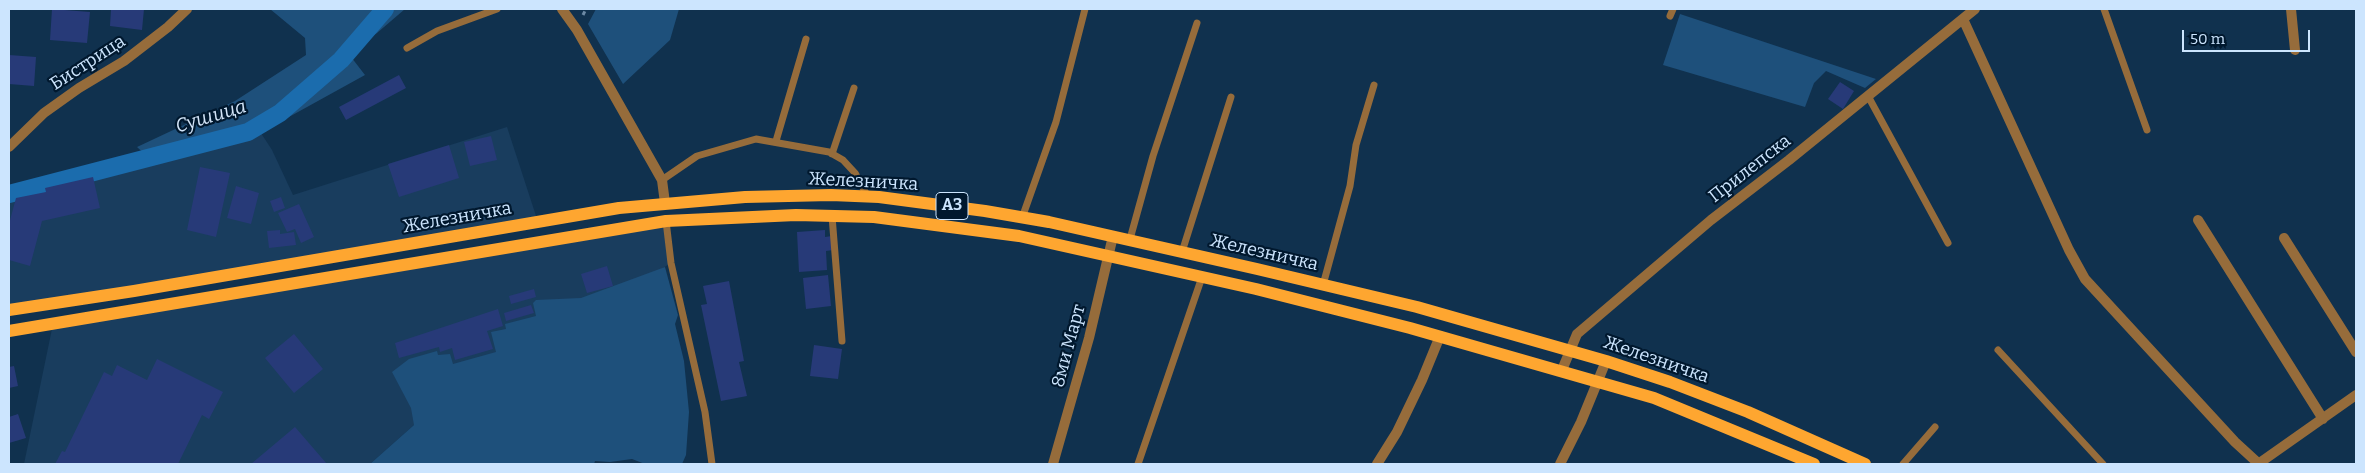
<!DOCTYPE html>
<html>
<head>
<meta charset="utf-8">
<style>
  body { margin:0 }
  #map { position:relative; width:2365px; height:473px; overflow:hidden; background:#10314e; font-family:Bitter,serif }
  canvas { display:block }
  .frame { position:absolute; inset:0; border:10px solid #cce5fe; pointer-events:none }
  .scale { position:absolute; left:2182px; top:30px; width:128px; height:22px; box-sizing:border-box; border:2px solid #cce5fe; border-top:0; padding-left:6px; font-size:15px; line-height:18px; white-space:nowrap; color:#cce5fe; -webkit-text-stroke:4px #00182e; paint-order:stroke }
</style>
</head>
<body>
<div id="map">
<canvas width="2365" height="473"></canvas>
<div class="frame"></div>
<div class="scale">50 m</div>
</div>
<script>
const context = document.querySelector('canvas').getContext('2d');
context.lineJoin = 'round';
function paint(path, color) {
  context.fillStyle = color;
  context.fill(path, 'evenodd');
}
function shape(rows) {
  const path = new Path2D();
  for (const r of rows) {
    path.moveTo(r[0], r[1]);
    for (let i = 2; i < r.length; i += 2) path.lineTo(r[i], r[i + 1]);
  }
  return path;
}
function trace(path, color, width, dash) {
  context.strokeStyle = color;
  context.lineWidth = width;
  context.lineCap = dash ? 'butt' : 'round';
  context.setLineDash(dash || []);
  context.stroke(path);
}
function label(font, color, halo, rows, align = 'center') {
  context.font = font + ' Bitter,serif';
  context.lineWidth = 4.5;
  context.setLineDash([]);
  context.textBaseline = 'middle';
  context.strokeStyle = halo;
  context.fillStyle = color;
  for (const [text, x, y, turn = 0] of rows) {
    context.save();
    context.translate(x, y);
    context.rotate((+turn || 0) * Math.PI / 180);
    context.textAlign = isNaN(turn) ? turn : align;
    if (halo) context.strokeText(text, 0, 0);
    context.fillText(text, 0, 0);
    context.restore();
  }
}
const built = shape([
  [257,127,272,150,293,195,507,127,538,222,9,310,9,194,248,132],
  [666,221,671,263,414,425,370,464,24,464,53,324]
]);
const green = shape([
  [270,9,405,9,377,33,348,53,365,75,269,128,257,127,248,132,149,158,137,147,235,101,306,55,305,38],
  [596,9,679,9,670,40,623,84,588,24],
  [1680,14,1876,79,1865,88,1826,71,1814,83,1805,107,1663,65],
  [665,267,678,315,675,324,684,361,689,412,686,455,682,464,645,464,632,459,610,462,595,461,594,464,370,464,414,425,411,408,392,372,409,359,437,351,438,355,450,354,453,364,496,352,491,332,506,329,505,324,536,316,533,303,536,300,581,298]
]);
const canal = shape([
  [9,194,248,132,280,113,341,60,385,9]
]);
const building = shape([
  [52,9,90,12,87,43,50,40],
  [111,9,144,9,142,30,110,26],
  [9,55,36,57,34,86,9,84],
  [399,75,406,88,346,120,339,107],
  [1840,82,1854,91,1843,109,1828,99],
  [491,136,497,160,470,166,464,142],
  [449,145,459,178,399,197,388,164],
  [200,167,230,173,216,237,187,230],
  [93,177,100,208,42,221,30,266,9,260,9,224,16,198,46,192,45,188],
  [236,186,259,193,251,224,227,218],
  [281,197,285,208,274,212,270,201],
  [299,204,314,237,301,243,295,229,287,232,278,213],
  [280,230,280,234,294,232,296,245,269,248,267,231],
  [825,230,825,237,832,236,833,250,826,251,827,270,799,272,797,232],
  [607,266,613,286,587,293,581,274],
  [828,275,831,306,806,309,803,278],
  [729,281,744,361,739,362,747,396,721,401,701,305,707,304,703,286],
  [534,289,536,297,511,304,509,296],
  [531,305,534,313,506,321,504,313],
  [498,309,503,326,487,331,493,349,455,360,452,348,440,352,439,347,399,358,395,343],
  [294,334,323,369,294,393,265,358],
  [814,345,842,349,838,379,810,376],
  [157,359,223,392,209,419,202,415,178,464,55,464,62,451,65,452,104,372,112,376,117,365,147,380],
  [14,366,18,386,9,388,9,367],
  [18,414,26,438,9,443,9,417],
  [295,427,327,464,251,464]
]);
const path = shape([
  [583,15,586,9]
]);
const service = shape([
  [2104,9,2147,130],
  [1670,16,1673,9],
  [407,48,437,31,497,9],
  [1868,96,1948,243],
  [776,141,806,39],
  [832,154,854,88],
  [662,180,697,156,756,139,829,152,843,160,855,173,868,197],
  [832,216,842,341],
  [1022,218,1056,122,1085,9],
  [666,221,671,263,705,412,712,464],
  [1130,239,1153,156,1197,23],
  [1182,252,1231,97],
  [1323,285,1350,186,1356,145,1374,85],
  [1998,350,2103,464],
  [1138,464,1202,277],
  [1903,464,1935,427]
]);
const minor = shape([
  [562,9,577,30,662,180,665,203],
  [2291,9,2295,50],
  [1963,19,2069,250,2085,279,2235,442,2259,464],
  [9,147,44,113,79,88,124,61,168,27,187,9],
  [2198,220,2323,419],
  [2284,238,2356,352],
  [1562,370,1577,334,1711,220,1789,160,1975,9],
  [1053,464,1089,338,1113,236],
  [1377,464,1397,432,1422,380,1440,336],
  [1560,464,1581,422,1606,361],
  [2258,464,2356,395]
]);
const primary = shape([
  [9,310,134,291,619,208,745,197,831,195,879,197,985,211,1049,222,1257,269,1417,307,1606,361,1670,382,1748,412,1865,464],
  [9,331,666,221,796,215,874,217,1019,236,1256,289,1410,328,1654,398,1814,464]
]);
const shields = [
  [952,206,32]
];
const shieldNames = [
  ["A3",952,206]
];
const streetNames = [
  ["Бистрица",88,63,-33],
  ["Прилепска",1750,169,-38],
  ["Железничка",863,182,3],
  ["Железничка",457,218,-10],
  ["Железничка",1264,253,13],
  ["8ми Март",1069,346,-75],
  ["Железничка",1656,360,19]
];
const waterNames = [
  ["Сушица",211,117,-17]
];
paint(built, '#193d5e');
paint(green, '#1e507b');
trace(canal, '#1b6cad', 18);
paint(building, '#273a78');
trace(path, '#6d8aa5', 3, [4, 4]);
trace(service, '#966c3b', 7);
trace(minor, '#966c3b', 10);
trace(primary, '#fea630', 12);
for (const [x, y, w] of shields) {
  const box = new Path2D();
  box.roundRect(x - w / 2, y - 13.5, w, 27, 4);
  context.fillStyle = '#00182e';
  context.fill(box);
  trace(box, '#cce5fe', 1);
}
label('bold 16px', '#cce5fe', null, shieldNames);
label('18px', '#cce5fe', '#00182e', streetNames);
label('italic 19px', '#d4e6f9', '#00182e', waterNames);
</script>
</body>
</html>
